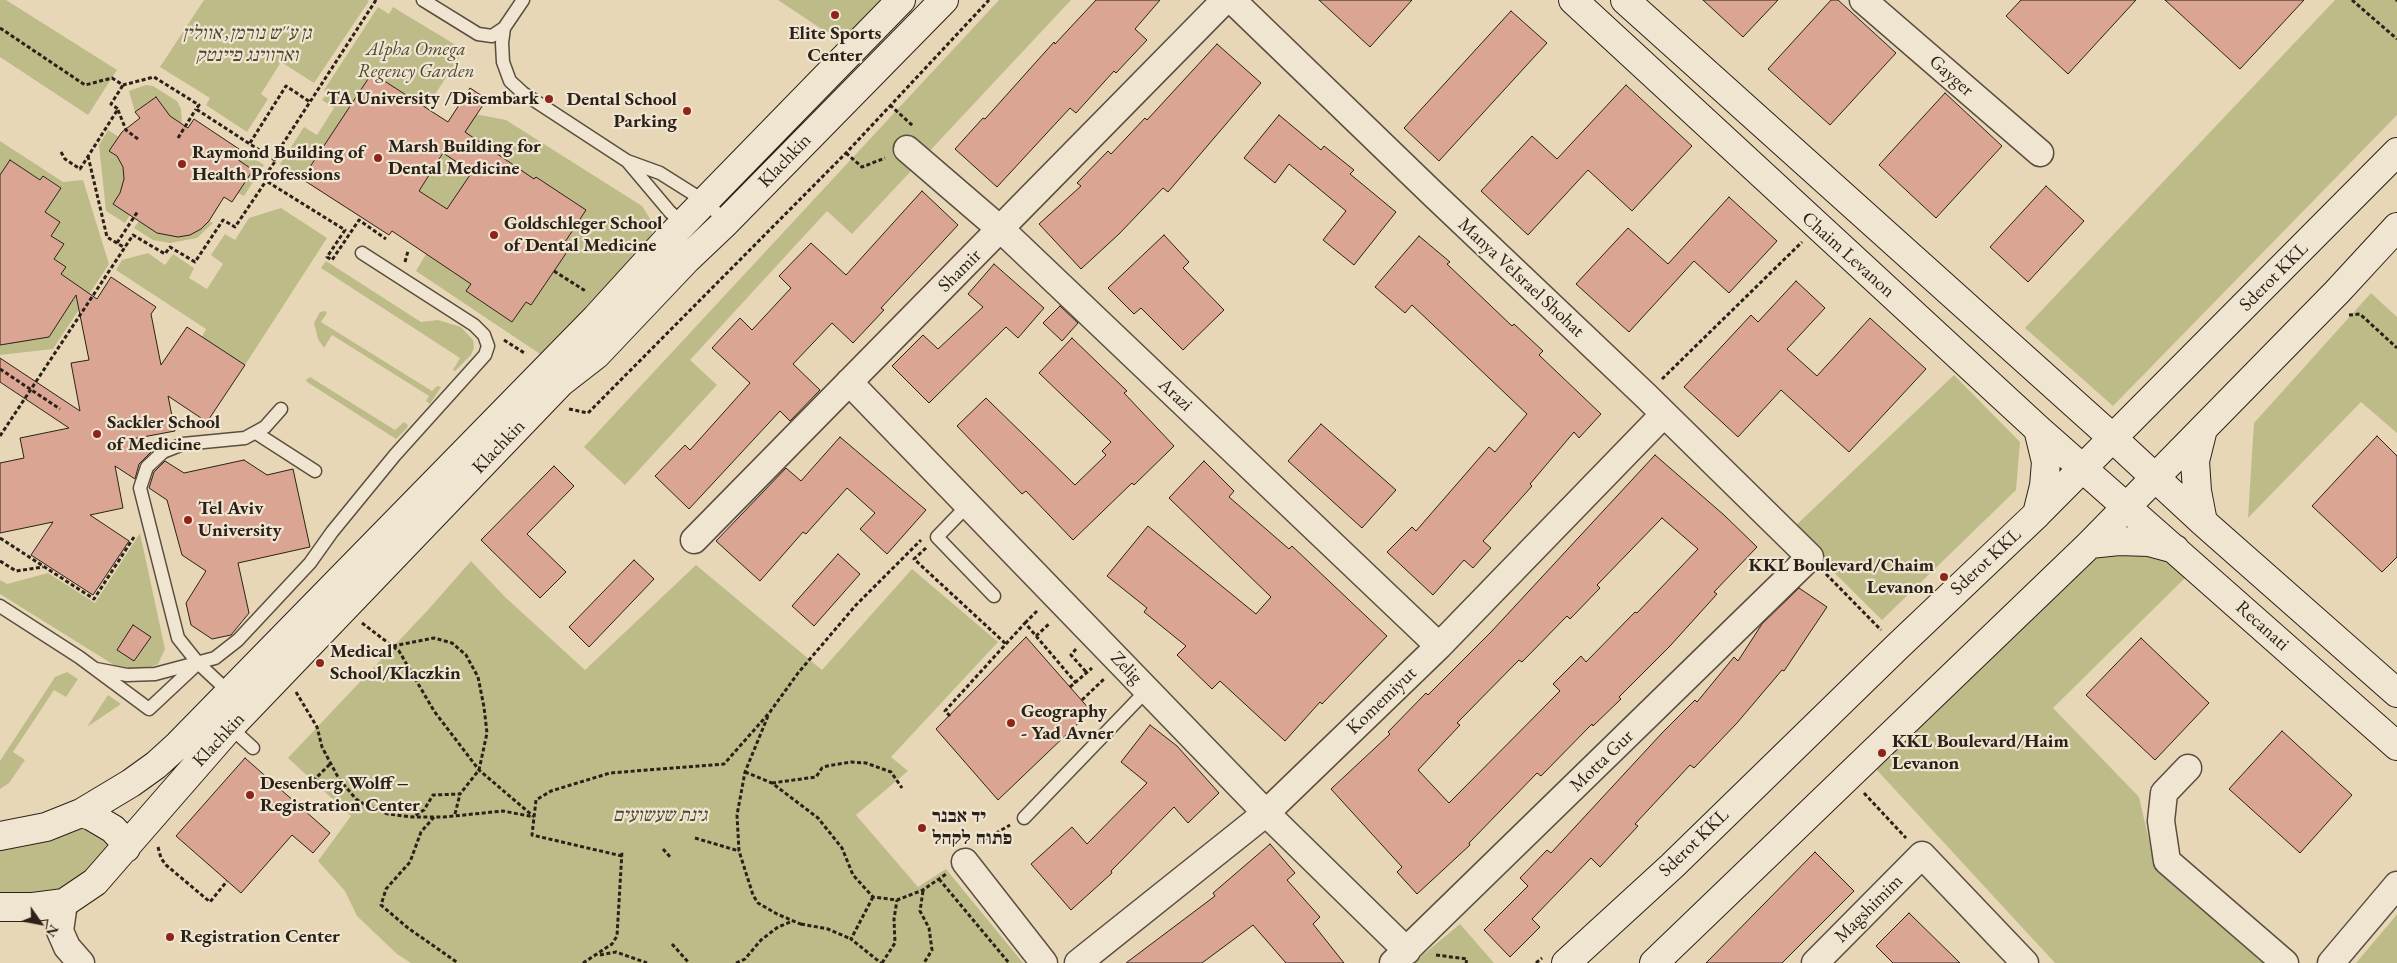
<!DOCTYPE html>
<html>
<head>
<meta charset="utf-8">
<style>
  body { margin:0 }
  #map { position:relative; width:2397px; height:963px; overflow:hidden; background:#e7d7b7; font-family:"EB Garamond",serif }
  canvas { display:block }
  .north { position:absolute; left:15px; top:898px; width:50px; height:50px; -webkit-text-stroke:4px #efe5d0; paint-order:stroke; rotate:123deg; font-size:14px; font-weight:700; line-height:20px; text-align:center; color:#2c2118 }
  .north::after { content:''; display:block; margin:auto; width:18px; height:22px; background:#2c2118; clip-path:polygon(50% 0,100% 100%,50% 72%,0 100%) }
</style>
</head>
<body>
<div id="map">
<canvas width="2397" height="963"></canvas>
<div class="north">N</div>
</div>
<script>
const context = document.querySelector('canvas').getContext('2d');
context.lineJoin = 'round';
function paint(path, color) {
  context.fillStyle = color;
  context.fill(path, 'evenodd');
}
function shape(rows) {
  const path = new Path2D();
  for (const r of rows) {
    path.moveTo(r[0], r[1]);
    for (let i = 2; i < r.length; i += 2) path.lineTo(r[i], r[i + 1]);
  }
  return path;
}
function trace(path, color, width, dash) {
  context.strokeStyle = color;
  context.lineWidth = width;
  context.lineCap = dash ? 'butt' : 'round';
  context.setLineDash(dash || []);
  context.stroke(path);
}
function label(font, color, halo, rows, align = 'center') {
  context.font = font + ' "EB Garamond","Frank Ruhl Libre",serif';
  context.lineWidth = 4.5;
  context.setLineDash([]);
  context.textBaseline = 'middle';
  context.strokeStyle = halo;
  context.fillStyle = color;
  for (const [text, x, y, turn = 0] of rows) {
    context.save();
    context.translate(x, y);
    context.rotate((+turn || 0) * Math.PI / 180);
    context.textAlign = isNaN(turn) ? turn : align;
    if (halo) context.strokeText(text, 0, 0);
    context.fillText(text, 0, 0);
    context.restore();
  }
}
const green = shape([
  [0,0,6,0,117,70,88,115,0,57],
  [204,0,367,0,369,1,314,83,281,62,261,94,268,99,247,132,206,105,210,98,160,67],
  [778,0,884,0,855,30,826,32],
  [999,0,1071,0,852,234,827,211,690,360,717,385,625,485,584,447],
  [2335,0,2397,0,2397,115,2113,406,2025,328],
  [378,7,389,14,393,7,464,50,426,108,372,73,302,179,280,164,304,127,317,135,334,108,322,100,327,93,324,90],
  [146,85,153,86,177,101,181,109,182,124,170,116,156,97,135,112,129,91],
  [475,114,506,120,642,206,652,222,652,239,540,354,416,271,426,254,453,271,489,257,467,292,512,322,526,302,531,305,570,246,565,242,586,210,536,177,529,187,489,217,520,169,483,145,467,169,472,172,447,209,419,191,459,130],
  [108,130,119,137,109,151,117,156,123,167,124,179,120,193,113,204,130,215,125,223,106,211,99,145],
  [0,141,63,182,83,180,109,264,53,349,0,355,0,345,49,336,81,288,61,274,54,259,64,244,51,236,60,222,45,212,61,188,44,176,40,180,10,160,0,175],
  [239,149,264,165,244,196,238,193,253,170,234,157],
  [281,208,327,238,245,365,202,337,206,329,116,270,122,260,148,253,165,265,173,254,194,268,189,278,207,289,223,264,211,255,225,234,235,240,249,218],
  [139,221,157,233,178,237,209,221,213,223,197,238,170,243,153,240,134,228],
  [326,261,421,322,438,320,461,327,473,340,474,348,471,355,455,371,453,370,460,358,321,268],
  [2371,293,2397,317,2397,433,2361,402,2248,518,2254,423],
  [325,311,327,313,321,322,432,391,437,386,441,387,430,404,426,401,429,396,332,335,324,348,318,339,314,323,320,312],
  [1954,375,2020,442,2016,490,1882,620,1791,530],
  [310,377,395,430,404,422,408,425,407,428,396,439,307,382,306,380],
  [140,533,165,649,158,664,146,669,129,669,114,665,0,594,0,580,7,584,48,573,95,603],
  [2127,550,2163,556,2185,578,2053,708,2139,797,2154,862,2274,963,2055,963,1875,768,2092,558],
  [471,561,505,597,585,670,696,565,822,670,912,569,998,642,891,757,908,771,856,815,918,887,946,869,1023,963,411,963,397,954,357,916,345,891,318,861,351,816,288,758,427,611],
  [67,672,78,679,66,697,54,690,13,752,25,760,9,783,0,789,0,761,55,677],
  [108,695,121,704,87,727],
  [89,824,118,849,72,894,0,902,0,847],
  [2397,914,2397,963,2356,963,2389,924],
  [1460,924,1494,963,1413,963]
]);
const building = shape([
  [1096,0,1160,0,1135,29,1147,40,1116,73,1114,71,1076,113,1070,108,997,187,955,149,983,118,985,119,1054,42,1055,44,1096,0],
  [1319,0,1412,0,1370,47,1319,0],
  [1703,0,1778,0,1743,37,1703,0],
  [1831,0,1838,0,1896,53,1830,125,1768,69,1831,0],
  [2021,0,2136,0,2068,74,2006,16,2021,0],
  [2165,0,2304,0,2240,69,2165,0],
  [1511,11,1547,43,1439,161,1404,128,1511,11],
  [1217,44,1261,83,1168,192,1163,188,1119,234,1081,269,1039,224,1081,186,1077,183,1108,151,1111,154,1145,118,1147,120,1217,44],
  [372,73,448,122,470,88,487,99,465,132,534,179,536,177,586,210,565,242,571,246,531,305,526,302,512,322,466,291,471,284,392,231,389,235,302,179,372,73],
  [443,153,472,172,447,209,419,191,443,153],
  [1626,85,1692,146,1632,211,1588,170,1528,235,1481,191,1532,136,1557,159,1626,85],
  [1945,93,2002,146,1936,218,1879,165,1945,93],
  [156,97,170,116,188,128,194,119,239,149,234,157,253,170,232,202,224,197,209,221,201,229,190,235,178,237,157,233,113,204,120,193,124,179,123,167,117,156,109,151,122,132,140,118,135,112,156,97],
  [1279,115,1321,150,1324,146,1354,170,1350,174,1396,212,1354,265,1323,240,1346,211,1289,164,1275,183,1244,158,1279,115],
  [10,160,40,180,43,176,61,188,45,212,60,222,51,236,64,244,54,259,66,267,61,274,97,299,111,277,156,307,151,314,161,365,187,327,245,365,207,422,168,396,175,431,132,439,151,452,139,464,135,479,115,466,123,508,90,515,129,541,93,595,31,555,53,522,0,533,0,463,24,458,20,438,69,428,0,382,0,358,80,411,71,363,89,360,76,295,49,337,0,345,0,175,10,160],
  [2046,186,2084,221,2028,282,1990,247,2046,186],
  [922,191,958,225,881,308,884,310,853,343,832,323,793,364,820,390,790,421,780,411,689,509,655,476,685,445,690,450,750,383,712,348,740,318,752,330,791,288,779,276,811,243,846,275,922,191],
  [1729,197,1777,241,1729,293,1694,261,1629,332,1576,284,1628,228,1668,264,1729,197],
  [1164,235,1189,262,1183,268,1224,310,1183,350,1141,308,1134,314,1108,288,1164,235],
  [1419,236,1450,262,1447,264,1512,326,1514,324,1543,351,1539,355,1601,414,1579,438,1574,432,1530,484,1532,486,1483,541,1491,548,1473,568,1464,560,1433,595,1387,552,1412,527,1416,531,1489,447,1495,452,1527,414,1412,305,1405,313,1375,287,1419,236],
  [994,264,1044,308,1018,338,1006,327,929,403,892,366,923,335,938,349,983,307,968,294,994,264],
  [1796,281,1825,308,1787,349,1817,376,1870,318,1926,369,1849,452,1781,390,1738,437,1684,387,1751,315,1758,322,1796,281],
  [1060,306,1078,323,1062,341,1043,323,1060,306],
  [1072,338,1127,391,1124,393,1174,446,1134,485,1132,483,1073,540,1026,491,1022,494,957,426,986,398,1075,485,1106,455,1102,451,1111,442,1039,373,1072,338],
  [1321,424,1396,490,1362,528,1288,461,1321,424],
  [2377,436,2397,456,2397,557,2382,572,2312,506,2377,436],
  [840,437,926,510,887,554,860,529,875,513,847,488,806,534,803,532,760,581,716,541,786,468,801,481,840,437],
  [1655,455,1724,515,1757,547,1714,592,1717,594,1670,646,1619,697,1621,699,1593,726,1592,724,1541,776,1537,773,1469,843,1470,845,1417,894,1397,872,1402,867,1331,789,1390,734,1388,732,1426,693,1428,695,1491,632,1655,455],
  [1662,518,1698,549,1637,613,1635,612,1586,662,1581,656,1553,684,1560,691,1449,803,1418,770,1460,725,1457,723,1519,660,1522,662,1567,616,1570,619,1600,588,1597,585,1662,518],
  [244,460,267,475,293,469,310,547,238,563,249,613,231,635,212,639,191,625,186,603,206,571,182,555,167,500,149,488,154,472,165,461,184,473,244,460],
  [1204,461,1234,491,1229,497,1289,549,1292,546,1387,636,1322,704,1320,702,1285,741,1220,681,1212,689,1177,655,1186,646,1144,612,1147,608,1107,576,1148,526,1256,614,1271,597,1169,498,1204,461],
  [554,466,574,486,527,534,566,572,540,598,481,540,554,466],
  [838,554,860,574,814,626,792,606,838,554],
  [634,560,654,579,589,647,569,627,634,560],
  [1799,588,1827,607,1784,671,1782,670,1737,723,1694,768,1690,765,1635,824,1638,826,1600,867,1591,858,1532,919,1540,927,1510,957,1484,930,1528,886,1520,878,1547,850,1551,853,1662,733,1695,700,1697,702,1734,657,1738,661,1762,624,1799,588],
  [133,625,151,637,134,661,117,650,133,625],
  [1026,637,1091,711,998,800,936,729,1026,637],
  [2141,638,2209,703,2155,760,2086,695,2141,638],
  [1150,725,1177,746,1219,793,1188,823,1174,807,1111,871,1112,873,1071,910,1031,864,1072,827,1087,844,1147,783,1121,762,1150,725],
  [2282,731,2352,795,2300,853,2229,789,2282,731],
  [245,758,330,833,313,853,292,835,241,893,176,836,245,758],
  [1270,844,1295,873,1287,880,1320,917,1313,924,1344,963,1286,963,1253,925,1202,963,1126,963,1215,896,1213,893,1270,844],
  [1815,852,1854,891,1782,963,1706,963,1815,852],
  [1909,913,1960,963,1893,963,1876,946,1909,913]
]);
const path = shape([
  [376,0,273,159,276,160,263,179,345,230,327,257,332,260,359,220,386,239],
  [2352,0,2397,39],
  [2396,0,2397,1],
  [0,28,85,85,112,78,123,85,154,77,199,105,196,109,273,159],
  [890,105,913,126],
  [118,110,126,130,138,139],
  [178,138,196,109],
  [250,143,286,86,310,102],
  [61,152,65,159,80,169,118,109,111,104,123,85],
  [846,153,862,167,885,158],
  [88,156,107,237,125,248],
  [117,243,138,211],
  [405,262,408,251],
  [554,271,587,292],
  [2349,315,2360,314,2397,348],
  [504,340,526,354],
  [0,369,60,409],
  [1662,379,1802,242],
  [569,409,588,413,846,153,989,0],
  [0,436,133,235,165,254,170,247,195,262,223,220,235,227,266,181],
  [0,538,94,599,134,537],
  [926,548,914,559,1006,644],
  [0,561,16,571,43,567],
  [1826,574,1881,630],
  [362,623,399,651,434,711,479,770,533,816],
  [1025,623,1037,611],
  [1036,636,1049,624],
  [393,646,434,638,452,643,466,655,478,677,484,707,487,733,479,770,460,794,433,795,424,810,412,817],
  [1076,649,1071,655,1087,673],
  [1070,687,1092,668],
  [296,692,317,727,322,747,339,779,356,799,367,806,388,814,412,817,444,817,503,811,534,817],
  [1082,700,1104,679],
  [768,716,745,772,737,815,739,851,753,895,758,903,777,914,803,925],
  [950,716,945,711,1025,623,1076,683],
  [745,772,772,783,818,818,842,848,853,875,873,897,897,900,923,890,946,874],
  [313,781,331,763],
  [772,783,816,777,822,768,827,766,851,762,866,763,891,772,902,788],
  [1864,793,1906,838],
  [455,814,460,794],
  [434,817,421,832,410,862,386,889,381,905,408,928,458,963],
  [695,838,739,851],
  [979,843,1010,825],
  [158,847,161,858,166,865,210,902,227,881],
  [663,849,671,858],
  [622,856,532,835,536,800,551,791,610,773,724,764,770,712,798,673,856,605,921,540],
  [939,879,1009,963],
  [923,891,920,911,929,928,932,950,924,963],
  [873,897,851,939,881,963],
  [801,924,828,929,851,939],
  [672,944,689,963],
  [600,955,616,952,647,963],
  [1436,955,1467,959,1466,963],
  [583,963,612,944,617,936,622,851],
  [736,963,745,959,761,940,778,927,793,921],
  [882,963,895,943,894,919,897,900],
  [1536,963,1542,958]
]);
const lane = shape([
  [423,0,478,34,492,36,504,28],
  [523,0,504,28,502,43,503,62,510,81,523,93,627,161,660,173,706,202,726,222],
  [627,161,670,212,685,225],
  [256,433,315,471],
  [968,505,937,537,994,596],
  [0,606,79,657,149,709,196,665],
  [96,669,127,675,155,674,215,658,238,640,310,563,332,532,395,455,485,355,488,346,484,335,474,325,362,253],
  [231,694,198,663,178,638,140,488,147,467,163,452,183,444,245,438,265,427,281,409],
  [230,727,253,748],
  [1024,818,1147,690]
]);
const street = shape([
  [1232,0,1432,193,1646,396,1810,557,1393,963],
  [1863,0,2040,153],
  [907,149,1007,235,1439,646],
  [849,382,1266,813,1407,951],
  [694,540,1225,0],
  [2188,768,2164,793,2161,821,2167,861,2285,963],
  [965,862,1044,963],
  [64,903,60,931,67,947,81,963],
  [1078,963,1266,813,1439,646,1664,414],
  [1815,963,1922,855,2025,963],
  [2331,963,2397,885]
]);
const secondary = shape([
  [1573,0,2038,429,2397,746],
  [1625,0,2106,432,2203,522,2397,693],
  [2037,514,2044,486,2046,462,2038,429],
  [2203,522,2197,491,2195,461,2203,429],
  [2090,544,2119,541,2149,542,2175,549],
  [81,813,91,816,113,829,124,841,126,848],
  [0,836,46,827,81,813,131,783,156,765,178,745,596,318,667,240,901,0],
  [0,907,33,907,64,903,95,882,230,727,560,383,596,355,687,259,726,222,944,0],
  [1566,963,1672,866,1897,647,2037,514,2397,152],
  [1654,963,2090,544,2337,292,2397,227]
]);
const markers = [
  [835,15,5,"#8f2418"],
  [549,99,5,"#8f2418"],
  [687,111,5,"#8f2418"],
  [378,158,5,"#8f2418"],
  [182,164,5,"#8f2418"],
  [494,235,5,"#8f2418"],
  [97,434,5,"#8f2418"],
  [188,520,5,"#8f2418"],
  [1944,577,5,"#8f2418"],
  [320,663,5,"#8f2418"],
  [1011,723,5,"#8f2418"],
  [1882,753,5,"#8f2418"],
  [250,795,5,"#8f2418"],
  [922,828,5,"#8f2418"],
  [170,937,5,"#8f2418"]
];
const parkNames = [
  ["גן ע''ש נורמן, אוולין",247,34],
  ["וארווינג פיינטק",247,56],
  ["Alpha Omega",416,50],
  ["Regency Garden",416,72],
  ["גינת שעשועים",660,816]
];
const poiNames = [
  ["Elite Sports",835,34,"center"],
  ["Center",835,56,"center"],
  ["TA University /Disembark",539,99,"right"],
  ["Dental School",677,100,"right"],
  ["Parking",677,122,"right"],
  ["Marsh Building for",388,147],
  ["Dental Medicine",388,169],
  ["Raymond Building of",192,153],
  ["Health Professions",192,175],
  ["Goldschleger School",504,224],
  ["of Dental Medicine",504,246],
  ["Sackler School",107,423],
  ["of Medicine",107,445],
  ["Tel Aviv",198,509],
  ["University",198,531],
  ["KKL Boulevard/Chaim",1934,566,"right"],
  ["Levanon",1934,588,"right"],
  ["Medical",330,652],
  ["School/Klaczkin",330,674],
  ["Geography",1021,712],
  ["- Yad Avner",1021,734],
  ["KKL Boulevard/Haim",1892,742],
  ["Levanon",1892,764],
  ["Desenberg Wolff –",260,784],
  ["Registration Center",260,806],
  ["יד אבנר",932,817],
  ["פתוח לקהל",932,839],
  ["Registration Center",180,937]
];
const streetNames = [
  ["Gayger",1951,76,41],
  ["Klachkin",785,161,-46],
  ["Chaim Levanon",1848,255,42],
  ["Shamir",960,271,-45],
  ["Sderot KKL",2274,277,-45],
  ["Manya VeIsrael Shohat",1521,278,43],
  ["Arazi",1175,395,43],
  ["Klachkin",499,447,-46],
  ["Sderot KKL",1986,562,-43],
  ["Recanati",2262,626,42],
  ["Zelig",1126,668,46],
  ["Komemiyut",1382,701,-44],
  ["Klachkin",219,740,-47],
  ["Motta Gur",1602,761,-44],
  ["Sderot KKL",1694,843,-44],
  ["Magshimim",1869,909,-45]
];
paint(green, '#bdbc89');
paint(building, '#dba593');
trace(building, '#2c2118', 1);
trace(lane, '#5b4e40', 15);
trace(street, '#5b4e40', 29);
trace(secondary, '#2c2118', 30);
trace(path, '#2c2118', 3, [4, 2.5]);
trace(lane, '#efe5d0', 12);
trace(street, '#efe5d0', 26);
trace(secondary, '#efe5d0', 28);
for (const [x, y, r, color] of markers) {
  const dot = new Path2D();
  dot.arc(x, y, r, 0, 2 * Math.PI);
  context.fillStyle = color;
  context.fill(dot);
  trace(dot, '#efe5d0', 2);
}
label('italic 19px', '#504834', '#efe5d0', parkNames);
label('bold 19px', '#2c2118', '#efe5d0', poiNames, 'left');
label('19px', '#2c2118', '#efe5d0', streetNames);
</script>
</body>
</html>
